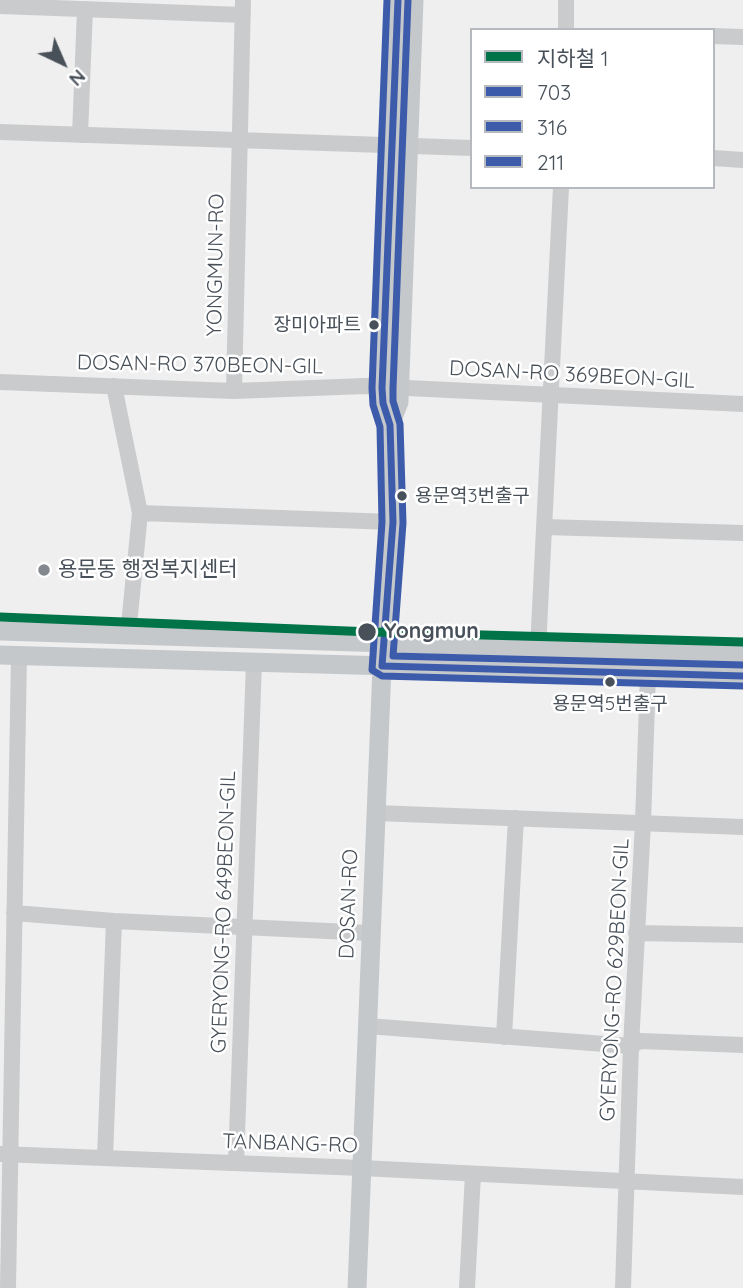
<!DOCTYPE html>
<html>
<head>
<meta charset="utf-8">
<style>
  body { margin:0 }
  #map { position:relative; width:743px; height:1288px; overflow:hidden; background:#efefef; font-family:Quicksand,"Noto Sans KR",sans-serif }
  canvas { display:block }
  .legend { position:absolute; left:470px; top:28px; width:245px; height:161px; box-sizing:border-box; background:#fff; border:2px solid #b6b9bd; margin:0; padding:9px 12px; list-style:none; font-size:21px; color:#485059 }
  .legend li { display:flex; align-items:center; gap:14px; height:35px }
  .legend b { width:35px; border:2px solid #b6b9bd }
  .north { position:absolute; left:28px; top:28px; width:70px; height:70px; -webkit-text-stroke:5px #fff; paint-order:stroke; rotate:136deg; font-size:19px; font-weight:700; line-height:28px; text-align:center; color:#485059 }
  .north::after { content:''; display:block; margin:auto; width:24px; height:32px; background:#485059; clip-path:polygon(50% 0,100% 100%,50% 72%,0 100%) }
</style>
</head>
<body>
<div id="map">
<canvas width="743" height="1288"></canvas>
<ul class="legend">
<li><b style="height:9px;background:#007448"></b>지하철 1</li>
<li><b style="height:9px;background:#3d5bab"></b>703</li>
<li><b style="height:9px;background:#3d5bab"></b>316</li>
<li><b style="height:9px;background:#3d5bab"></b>211</li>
</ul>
<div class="north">N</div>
</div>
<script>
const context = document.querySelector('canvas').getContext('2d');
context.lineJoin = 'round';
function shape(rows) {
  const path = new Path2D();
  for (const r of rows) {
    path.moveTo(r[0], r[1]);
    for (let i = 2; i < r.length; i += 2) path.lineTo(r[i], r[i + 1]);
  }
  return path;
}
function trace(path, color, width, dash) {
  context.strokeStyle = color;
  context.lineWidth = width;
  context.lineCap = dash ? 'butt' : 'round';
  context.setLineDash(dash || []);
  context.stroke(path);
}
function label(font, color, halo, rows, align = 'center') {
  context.font = font + ' Quicksand,"Noto Sans KR",sans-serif';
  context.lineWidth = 5;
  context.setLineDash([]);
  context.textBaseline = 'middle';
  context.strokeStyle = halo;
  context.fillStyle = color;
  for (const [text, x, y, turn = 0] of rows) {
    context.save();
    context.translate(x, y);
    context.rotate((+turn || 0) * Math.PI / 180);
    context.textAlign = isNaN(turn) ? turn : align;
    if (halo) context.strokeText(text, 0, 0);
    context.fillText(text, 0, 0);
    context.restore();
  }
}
const minor = shape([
  [0,6,243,15],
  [566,30,566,0],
  [713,36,743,37],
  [0,132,472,148],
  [80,135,85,9],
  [713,158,743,160],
  [0,382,234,391,365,386,743,404],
  [114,386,140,513,128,635],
  [234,391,243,0],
  [140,513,393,522],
  [545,527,743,533],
  [538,649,561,187],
  [376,813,743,827],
  [14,913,114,921,371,933],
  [636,933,743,935],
  [367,1026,631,1046,640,1041,743,1045],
  [504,1037,516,818],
  [0,1154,362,1168,743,1187],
  [105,1158,114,921],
  [236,1163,254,662],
  [8,1288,19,655],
  [467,1288,473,1174],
  [623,1288,631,1046,643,823,648,673]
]);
const major = shape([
  [390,425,399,402,414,0],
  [0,631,743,654],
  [0,655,743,676],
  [357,1288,383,642,393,522,390,425,383,403,382,388,398,0]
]);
const bus1 = shape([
  [398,0,382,388,383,403,390,425,393,522,382,666,743,676]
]);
const bus2 = shape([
  [387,0,372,388,373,405,380,427,382,522,372,670,382,676,743,686]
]);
const bus3 = shape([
  [408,0,393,388,393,401,400,424,403,523,393,656,743,665]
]);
const metro1 = shape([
  [0,617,372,632,743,642]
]);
const markers = [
  [374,325,6,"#485059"],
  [402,496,6,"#485059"],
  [44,570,7,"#82888e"],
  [367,632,10,"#485059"],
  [610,682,6,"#485059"]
];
const busNames = [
  ["장미아파트",361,325],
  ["용문역3번출구",415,496,"left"],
  ["용문역5번출구",610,704,"center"]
];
const streetNames = [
  ["YONGMUN-RO",216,265,-89],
  ["DOSAN-RO 370BEON-GIL",200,365,1],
  ["DOSAN-RO 369BEON-GIL",572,375,3],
  ["DOSAN-RO",349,904,-88],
  ["GYERYONG-RO 649BEON-GIL",224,912,-88],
  ["GYERYONG-RO 629BEON-GIL",615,980,-87],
  ["TANBANG-RO",290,1144,2]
];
const poiNames = [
  ["용문동 행정복지센터",58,570]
];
const stopNames = [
  ["Yongmun",384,632]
];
trace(minor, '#c9cbcd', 16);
trace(major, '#c5c8cb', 19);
trace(bus1, '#3d5bab', 7);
trace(bus2, '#3d5bab', 7);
trace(bus3, '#3d5bab', 7);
trace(metro1, '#007448', 9);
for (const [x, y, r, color] of markers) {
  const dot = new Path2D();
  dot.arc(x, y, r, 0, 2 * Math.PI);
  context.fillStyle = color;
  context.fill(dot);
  trace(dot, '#fff', 2.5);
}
label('19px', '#485059', '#fff', busNames, 'right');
label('21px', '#485059', '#fff', streetNames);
label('21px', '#485059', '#fff', poiNames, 'left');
label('bold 21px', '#485059', '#fff', stopNames, 'left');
</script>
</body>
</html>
